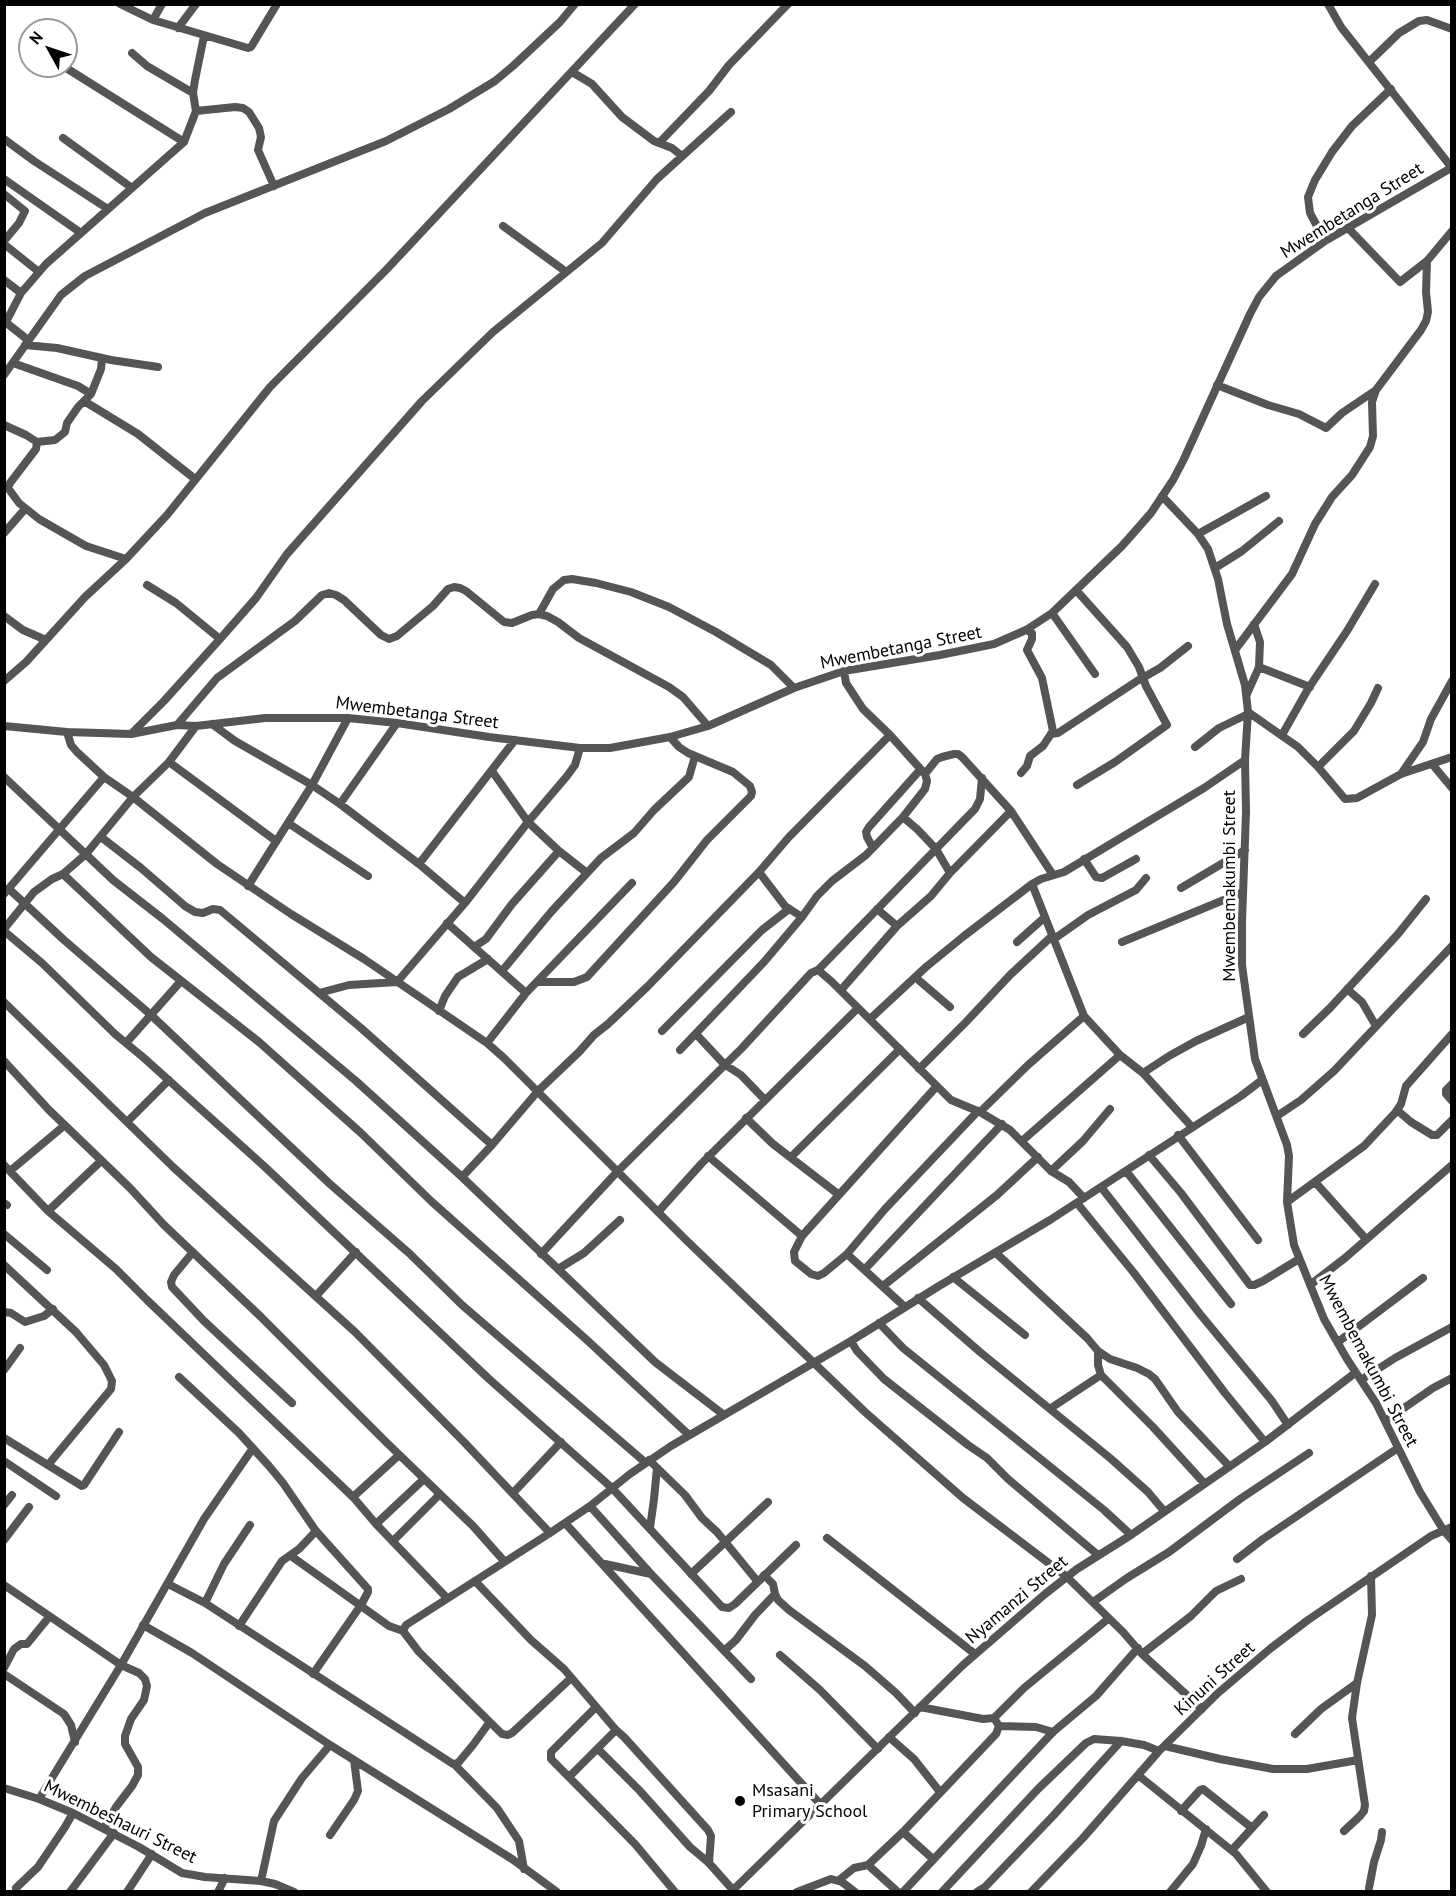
<!DOCTYPE html>
<html>
<head>
<meta charset="utf-8">
<style>
  body { margin:0 }
  #map { position:relative; width:1456px; height:1896px; overflow:hidden; background:#fff; font-family:"PT Sans",sans-serif }
  canvas { display:block }
  .frame { position:absolute; inset:0; border:6px solid #000; pointer-events:none }
  .north { position:absolute; left:18px; top:18px; width:60px; height:60px; box-sizing:border-box; background:#fff; border:2px solid #999; border-radius:50%; rotate:310deg; font-size:16px; font-weight:700; line-height:24px; text-align:center; color:#000 }
  .north::after { content:''; display:block; margin:auto; width:21px; height:27px; background:#000; clip-path:polygon(50% 0,100% 100%,50% 72%,0 100%) }
</style>
</head>
<body>
<div id="map">
<canvas width="1456" height="1896"></canvas>
<div class="frame"></div>
<div class="north">N</div>
</div>
<script>
const context = document.querySelector('canvas').getContext('2d');
context.lineJoin = 'round';
function shape(rows) {
  const path = new Path2D();
  for (const r of rows) {
    path.moveTo(r[0], r[1]);
    for (let i = 2; i < r.length; i += 2) path.lineTo(r[i], r[i + 1]);
  }
  return path;
}
function trace(path, color, width, dash) {
  context.strokeStyle = color;
  context.lineWidth = width;
  context.lineCap = dash ? 'butt' : 'round';
  context.setLineDash(dash || []);
  context.stroke(path);
}
function label(font, color, halo, rows, align = 'center') {
  context.font = font + ' "PT Sans",sans-serif';
  context.lineWidth = 6;
  context.setLineDash([]);
  context.textBaseline = 'middle';
  context.strokeStyle = halo;
  context.fillStyle = color;
  for (const [text, x, y, turn = 0] of rows) {
    context.save();
    context.translate(x, y);
    context.rotate((+turn || 0) * Math.PI / 180);
    context.textAlign = isNaN(turn) ? turn : align;
    if (halo) context.strokeText(text, 0, 0);
    context.fillText(text, 0, 0);
    context.restore();
  }
}
const minor = shape([
  [120,4,153,20,248,48,251,47,277,4],
  [1328,4,1341,27,1452,168],
  [153,20,162,4],
  [178,28,196,4],
  [132,53,147,66,193,93],
  [1369,62,1399,33,1419,21,1427,20,1452,29],
  [63,66,184,142],
  [572,72,592,84,622,117,654,141,672,148,682,156],
  [196,111,235,107,243,108,249,112,259,128,261,137,258,150,274,186],
  [63,138,132,188],
  [4,139,34,161,108,209],
  [659,143,709,91,729,65,788,4],
  [4,179,81,233],
  [4,194,25,211,19,223,4,241],
  [503,226,565,271],
  [1348,228,1400,282,1427,261,1452,231],
  [1325,241,1310,213,1308,197,1315,180,1332,152,1352,126,1391,89],
  [4,244,39,272],
  [4,280,21,293],
  [4,321,28,340],
  [6,322,21,293,46,264,184,142,196,111,193,93,195,80,204,36],
  [25,345,57,348,111,360,158,367],
  [13,363,78,386,91,394],
  [4,375,61,295,85,276,205,213,386,141,449,109,495,81,513,66,560,22,575,4],
  [1217,385,1268,405,1299,414,1326,428,1342,413,1376,390],
  [84,401,138,434,195,479],
  [4,425,26,435,37,442,36,449,10,483,8,488,19,503,39,519,72,538,86,546,126,559],
  [37,442,55,440,65,432,67,423,78,407,91,394,101,369,102,358],
  [1162,496,1198,534,1208,549,1218,579,1227,624,1245,685,1248,712,1245,760,1246,812,1242,922,1242,965,1255,1059,1287,1145,1289,1156,1287,1202,1294,1245,1324,1319,1347,1359,1376,1403,1420,1492,1444,1531,1452,1540],
  [4,533,25,509],
  [1198,534,1266,496],
  [1215,568,1242,551,1279,521],
  [147,585,176,603,220,639],
  [1076,590,1127,647,1139,667,1146,686,1167,725,1115,762,1077,785],
  [1052,613,1095,674],
  [539,614,553,589,564,580,572,579,596,583,631,592,669,607,716,632,771,665,794,688],
  [4,616,23,630,46,640],
  [1254,624,1260,642,1259,667,1310,687],
  [1235,650,1292,574,1315,524,1332,497,1352,475,1370,447,1373,436,1372,402,1376,390,1421,330,1426,321,1428,312,1426,292,1427,261],
  [4,681,26,662,85,597,126,559,167,515,270,387,387,269,635,4],
  [1247,694,1259,667],
  [1248,712,1298,747,1318,767,1345,799,1357,798,1401,774,1452,757],
  [212,724,235,741,312,785,340,804,419,864,465,903],
  [177,725,217,678,295,621,322,595,329,593,336,595,344,600,381,635,389,639,397,636,433,606,448,589,454,587,460,588,466,591,504,622,512,623,532,615,539,614,547,616,558,622,579,638,669,687,683,697,708,726],
  [4,726,67,732,131,734,177,725,196,726,265,718,348,718,397,723,489,737,580,748,610,748,670,737,708,726,794,688,844,671,940,655,994,644,1026,630,1052,613,1122,546,1151,513,1173,480,1183,461,1250,314,1259,297,1276,276,1325,241,1451,168],
  [67,732,71,745,77,752,104,777,133,797,217,864,291,914,364,959,487,1043,504,1058,685,1239,865,1412,963,1498,1067,1577,1123,1632,1142,1654,1202,1709],
  [132,733,164,701,220,639,256,598,287,554,422,401,493,332,602,243,657,179,731,112],
  [1051,734,1058,733,1137,681,1160,668,1188,646],
  [1282,735,1308,689,1347,631,1375,584],
  [1195,747,1219,728,1248,714],
  [169,762,276,841],
  [1432,764,1452,788],
  [1318,767,1354,731,1371,703,1378,688],
  [492,771,528,822,559,851,587,873],
  [1021,773,1027,766,1030,756,1043,746,1053,731,1042,678,1027,650,1032,639,1032,633,1026,630],
  [925,774,937,759,942,757,954,754,958,754,962,757,1011,811,1053,875],
  [1401,774,1423,742,1431,719,1452,681],
  [4,777,113,880,163,919,356,1081,462,1177,655,1362,724,1415],
  [340,804,397,723],
  [903,817,918,830,936,849,950,873],
  [288,823,368,876],
  [101,837,141,868,185,906,195,912,203,913,213,909,220,910,226,915,361,1028,492,1145],
  [873,848,867,837,866,832,869,827,920,770],
  [1084,859,1096,877,1102,878,1136,859],
  [419,864,515,740],
  [759,872,785,906,802,917],
  [63,874,151,957,259,1042,361,1133,431,1201,588,1341,689,1435],
  [1032,884,1084,1016,1120,1055,1143,1073,1192,1127],
  [248,886,312,785,348,718],
  [1181,888,1245,850],
  [9,889,64,940,151,1015,330,1184,410,1254,462,1305,646,1463],
  [4,894,104,777],
  [877,909,897,926],
  [447,923,526,993],
  [4,929,34,892,52,879,63,874,86,854,133,797,169,762,196,726],
  [4,931,42,963,115,1034,144,1058,265,1167,489,1379,612,1488,722,1607,729,1608,735,1604,796,1545],
  [1054,939,1088,915,1136,890,1146,878],
  [1017,942,1045,917],
  [1122,942,1243,892],
  [474,947,486,939,512,904,559,851],
  [818,970,975,809,980,799,982,778],
  [502,971,551,912,601,858,634,833,654,810,689,777,695,756],
  [915,977,950,1007],
  [538,982,574,982,587,977,674,882,707,840,751,796,752,792,750,786,733,772,688,753,679,747,670,737],
  [1347,989,1362,1002,1376,1026],
  [841,990,897,926,931,896,950,873,1011,811],
  [319,993,349,985,397,982,465,903,528,822,567,776,575,765,580,748],
  [4,1002,173,1167,355,1332,464,1442,550,1533],
  [439,1011,445,996,458,977,488,959],
  [870,1019,926,967,964,936,1032,884,1041,879,1064,872,1204,788,1245,760],
  [662,1031,762,930,789,909],
  [696,1034,724,1064,741,1075,765,1100],
  [1303,1034,1330,1008,1398,934,1426,899],
  [126,1043,181,981],
  [487,1043,526,993,632,883],
  [680,1050,764,962,802,917,817,896,832,881,866,855,903,817,925,789,927,781,925,774,890,735,863,709,846,683,844,671],
  [4,1061,49,1110,130,1188,164,1225,260,1316,385,1441,473,1526,504,1561],
  [919,1069,966,1022,1010,975,1052,936],
  [1143,1073,1169,1056,1196,1041,1249,1017],
  [1452,1084,1446,1090,1446,1094,1452,1101],
  [936,1087,802,1236,794,1252,795,1261,811,1274,818,1276,824,1273,847,1254,885,1209,978,1111],
  [1397,1110,1411,1122,1432,1135,1437,1135,1452,1120],
  [980,1112,1028,1065,1084,1016],
  [1277,1116,1301,1100,1334,1071,1452,946],
  [746,1118,773,1144,838,1194],
  [127,1122,169,1080],
  [1178,1135,1258,1240],
  [1022,1141,1120,1055],
  [1149,1155,1181,1193,1250,1285,1254,1285,1263,1281,1299,1259],
  [708,1156,802,1236],
  [791,1157,900,1049],
  [4,1165,48,1211,116,1269,147,1300,353,1497,376,1524,447,1598],
  [10,1171,65,1125],
  [1051,1171,1083,1141,1110,1109],
  [1126,1171,1231,1304],
  [462,1177,492,1145,538,1091,579,1052,594,1035,608,1024,648,986,759,872,789,837,890,735],
  [1315,1182,1366,1239],
  [1101,1187,1200,1314,1272,1401,1288,1425],
  [1287,1202,1364,1146,1395,1113,1401,1104,1406,1086,1452,1034],
  [4,1203,7,1205],
  [1077,1203,1134,1273,1225,1393,1265,1442],
  [48,1211,101,1161],
  [658,1212,702,1163,858,1008],
  [4,1234,47,1270],
  [193,1252,174,1275,171,1282,172,1287,204,1321,292,1403],
  [996,1253,1087,1338,1098,1351,1098,1365,1101,1375,1153,1427,1204,1483],
  [541,1254,617,1172,742,1048,811,973,818,970,831,981,951,1100,980,1112,1010,1130,1051,1171,1069,1182,1084,1198],
  [847,1254,905,1307],
  [4,1265,76,1332,104,1365,112,1381,111,1389,48,1465],
  [558,1269,584,1253,620,1220],
  [865,1269,1002,1124],
  [953,1277,1025,1335],
  [1310,1285,1345,1258,1452,1165],
  [883,1286,997,1195,1038,1157],
  [316,1296,356,1252],
  [918,1298,980,1352,1110,1458,1148,1492,1164,1511],
  [4,1312,11,1313,25,1322,44,1316,53,1309],
  [879,1323,903,1348,1104,1510,1131,1535],
  [851,1341,857,1351,884,1379,968,1445,987,1458,1008,1479,1098,1555],
  [1338,1342,1423,1278],
  [1098,1351,1110,1359,1137,1368,1149,1374,1155,1379,1178,1412,1229,1466],
  [4,1370,20,1348],
  [179,1377,239,1433,269,1466,283,1483,316,1531,368,1589,368,1592,361,1605,313,1674],
  [1361,1380,1395,1358,1452,1327],
  [1051,1408,1101,1375],
  [1385,1421,1433,1388,1452,1378],
  [4,1438,82,1486,84,1485,119,1432],
  [649,1460,685,1495,702,1518,717,1532,758,1582],
  [4,1461,56,1496],
  [513,1493,561,1442],
  [353,1497,399,1455],
  [4,1505,12,1495],
  [590,1506,651,1574,751,1679],
  [565,1523,821,1805],
  [376,1524,424,1479],
  [650,1528,654,1499,657,1468],
  [827,1538,975,1654],
  [4,1540,29,1507],
  [393,1541,440,1494],
  [291,1556,389,1626,403,1631,419,1652,502,1734,508,1735,512,1733,570,1679],
  [1237,1559,1263,1539,1398,1448],
  [605,1564,651,1574],
  [691,1574,768,1502],
  [475,1581,531,1640,564,1669,616,1730,624,1737,708,1830,711,1836,709,1863],
  [168,1584,205,1603,453,1764,458,1763,473,1745,489,1723],
  [4,1585,121,1665,139,1673,145,1679,147,1686,144,1700,131,1719,125,1736,125,1744,138,1767,138,1775,132,1786,116,1807,104,1828],
  [775,1594,778,1600,789,1610,865,1666,896,1693,915,1713],
  [1093,1602,1127,1578,1169,1552,1240,1499,1309,1453],
  [205,1603,224,1564,250,1525],
  [143,1625,192,1653,330,1745,512,1859,557,1892],
  [239,1626,282,1561,299,1549,316,1531],
  [403,1631,406,1625,550,1533,590,1506,630,1474,671,1446,851,1341,939,1286,1050,1220,1241,1096,1262,1080],
  [725,1650,736,1640,755,1615,775,1594,773,1584,764,1575],
  [1142,1654,1191,1616,1216,1591,1241,1579],
  [780,1655,820,1690,878,1749],
  [4,1668,14,1649,21,1644,27,1644,49,1617],
  [4,1674,64,1714,71,1725,75,1742],
  [596,1707,551,1752,551,1759,635,1844,675,1892],
  [920,1707,983,1719,994,1718,1024,1688,1108,1619],
  [999,1726,1036,1727,1053,1732],
  [1295,1734,1321,1709,1357,1683],
  [889,1737,914,1759,940,1792],
  [1165,1746,1220,1759,1273,1769,1307,1769,1358,1760],
  [598,1749,640,1791,690,1847,709,1863,733,1890],
  [455,1765,497,1808,519,1841,524,1869],
  [1138,1775,1236,1854,1267,1892],
  [570,1776,616,1730],
  [4,1788,39,1799,73,1813,139,1847,182,1873,205,1877,261,1881,275,1884,294,1892],
  [39,1799,121,1665,204,1519,253,1448],
  [1181,1811,1200,1790,1203,1789,1252,1828],
  [1344,1831,1360,1816,1364,1811,1365,1805,1352,1718,1357,1683,1372,1615,1371,1576],
  [903,1832,933,1859],
  [330,1835,354,1800,358,1791,354,1760],
  [1232,1850,1264,1815],
  [868,1865,898,1892],
  [839,1880,854,1868,868,1865,903,1832,996,1734,999,1726,994,1718],
  [261,1881,274,1821,302,1778,330,1745],
  [16,1888,38,1867,65,1827,73,1813],
  [1369,1888,1374,1862,1381,1840,1382,1832],
  [70,1892,114,1833],
  [127,1892,152,1854],
  [218,1892,225,1878],
  [731,1892,963,1665,1045,1594,1077,1569,1131,1535,1265,1442,1355,1373],
  [797,1892,831,1879,842,1882,855,1892],
  [903,1892,1053,1732,1096,1696,1138,1648],
  [942,1892,1038,1789,1086,1743,1094,1739,1121,1741,1144,1745,1159,1751],
  [977,1892,985,1887,1053,1816,1121,1741],
  [1031,1892,1083,1838,1159,1751,1218,1693,1271,1648,1308,1620,1431,1536,1452,1527],
  [1170,1892,1193,1864,1201,1846,1206,1829]
]);
const markers = [
  [740,1801,6,"#000"]
];
const streetNames = [
  ["Mwembetanga Street",1352,211,-32],
  ["Mwembetanga Street",901,648,-11],
  ["Mwembetanga Street",417,713,7],
  ["Mwembemakumbi Street",1230,886,-90],
  ["Mwembemakumbi Street",1368,1361,62],
  ["Nyamanzi Street",1017,1600,-40],
  ["Kinuni Street",1215,1679,-42],
  ["Mwembeshauri Street",120,1822,26]
];
const poiNames = [
  ["Msasani",752,1791],
  ["Primary School",752,1812]
];
trace(minor, '#555', 8);
for (const [x, y, r, color] of markers) {
  const dot = new Path2D();
  dot.arc(x, y, r, 0, 2 * Math.PI);
  context.fillStyle = color;
  context.fill(dot);
  trace(dot, '#fff', 2);
}
label('18px', '#000', '#fff', streetNames);
label('18px', '#000', '#fff', poiNames, 'left');
</script>
</body>
</html>
